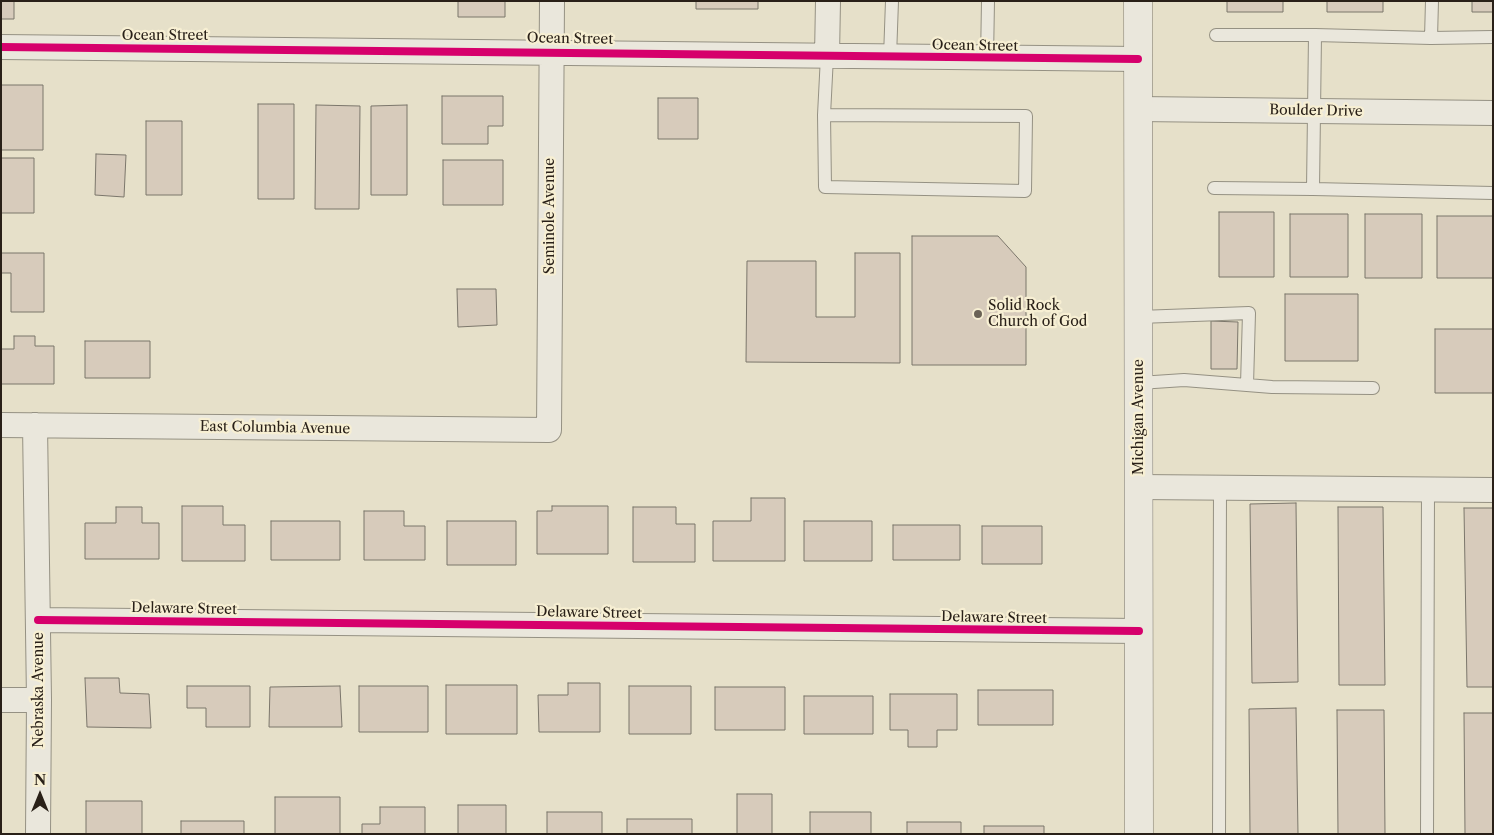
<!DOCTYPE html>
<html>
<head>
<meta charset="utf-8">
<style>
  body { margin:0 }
  #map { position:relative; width:1494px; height:835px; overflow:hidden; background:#e6e0c9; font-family:"Libre Caslon Text",serif }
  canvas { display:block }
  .frame { position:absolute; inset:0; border:2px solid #292018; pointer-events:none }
  .north { position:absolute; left:15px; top:770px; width:50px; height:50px; -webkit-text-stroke:4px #f7efd3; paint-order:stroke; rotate:0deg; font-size:14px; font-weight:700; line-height:20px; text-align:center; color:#292018 }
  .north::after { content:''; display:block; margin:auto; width:18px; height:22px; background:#292018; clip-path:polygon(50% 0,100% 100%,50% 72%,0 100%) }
</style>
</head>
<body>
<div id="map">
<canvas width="1494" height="835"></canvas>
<div class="frame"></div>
<div class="north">N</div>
</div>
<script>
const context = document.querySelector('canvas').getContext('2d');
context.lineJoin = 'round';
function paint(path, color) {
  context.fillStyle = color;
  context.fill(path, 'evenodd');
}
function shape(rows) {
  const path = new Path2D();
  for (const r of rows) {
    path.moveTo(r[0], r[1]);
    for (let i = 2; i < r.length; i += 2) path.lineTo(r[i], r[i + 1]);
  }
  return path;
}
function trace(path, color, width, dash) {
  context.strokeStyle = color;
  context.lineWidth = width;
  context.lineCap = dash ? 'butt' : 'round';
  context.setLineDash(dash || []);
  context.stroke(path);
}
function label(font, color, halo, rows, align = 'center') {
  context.font = font + ' "Libre Caslon Text",serif';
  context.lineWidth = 4.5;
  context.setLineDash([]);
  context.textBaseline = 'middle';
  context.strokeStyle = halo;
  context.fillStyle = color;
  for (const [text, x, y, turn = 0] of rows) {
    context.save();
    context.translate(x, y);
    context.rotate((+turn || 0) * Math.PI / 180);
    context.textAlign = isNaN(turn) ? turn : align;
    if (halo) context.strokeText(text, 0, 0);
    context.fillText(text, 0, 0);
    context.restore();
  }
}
const building = shape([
  [1,1,14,1,14,19,1,19,1,1],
  [458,1,505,1,505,17,458,17,458,1],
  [696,1,758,1,758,9,696,9,696,1],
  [1227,1,1283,1,1283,12,1227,12,1227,1],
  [1327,1,1383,1,1383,12,1327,12,1327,1],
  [1472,1,1493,1,1493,12,1472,12,1472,1],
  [1,85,43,85,43,150,1,150,1,85],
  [442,96,503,96,503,126,488,126,488,144,442,144,442,96],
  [658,98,698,98,698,139,658,139,658,98],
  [258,104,294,104,294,199,258,199,258,104],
  [316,105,360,106,359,209,315,209,316,105],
  [407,105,407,195,371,195,371,106,407,105],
  [146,121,182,121,182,195,146,195,146,121],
  [96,154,126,155,124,197,95,195,96,154],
  [1,158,34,158,34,213,1,213,1,158],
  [443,160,503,160,503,205,443,205,443,160],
  [1219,212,1274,212,1274,277,1219,277,1219,212],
  [1290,214,1348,214,1348,277,1290,277,1290,214],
  [1365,214,1422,214,1422,278,1365,278,1365,214],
  [1437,216,1493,216,1493,278,1437,278,1437,216],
  [912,236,998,236,1026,267,1026,365,912,365,912,236],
  [1,253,44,253,44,312,11,312,11,273,1,273,1,253],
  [855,253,900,253,900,363,746,362,747,261,816,261,816,317,855,317,855,253],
  [457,289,496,289,497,325,458,327,457,289],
  [1285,294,1358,294,1358,361,1285,361,1285,294],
  [1211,321,1238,322,1237,369,1211,369,1211,321],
  [1435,329,1493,329,1493,393,1435,393,1435,329],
  [14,336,35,336,35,346,54,346,54,384,1,384,1,349,14,349,14,336],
  [85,341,150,341,150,378,85,378,85,341],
  [751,498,785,498,785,561,713,561,713,521,751,521,751,498],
  [1296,503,1298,682,1252,683,1250,504,1296,503],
  [182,506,223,506,223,525,245,525,245,561,182,561,182,506],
  [552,506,608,506,608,554,537,554,537,511,552,511,552,506],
  [116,507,142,507,142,523,159,523,159,559,85,559,85,523,116,523,116,507],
  [633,507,676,507,676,524,695,524,695,562,633,562,633,507],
  [1338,507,1383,507,1385,685,1339,685,1338,507],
  [1464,508,1493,508,1493,687,1467,687,1464,508],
  [364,511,404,511,404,526,425,526,425,560,364,560,364,511],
  [271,521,340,521,340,560,271,560,271,521],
  [447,521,516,521,516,565,447,565,447,521],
  [804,521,872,521,872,561,804,561,804,521],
  [893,525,960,525,960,560,893,560,893,525],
  [982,526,1042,526,1042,564,982,564,982,526],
  [85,678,119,678,120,693,149,694,151,728,87,727,85,678],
  [568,683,600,683,600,732,539,732,538,695,568,695,568,683],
  [446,685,517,685,517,734,446,734,446,685],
  [187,686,250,686,250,727,206,727,206,708,187,708,187,686],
  [340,686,342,727,269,727,270,687,340,686],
  [359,686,428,686,428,732,359,732,359,686],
  [629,686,691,686,691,734,629,734,629,686],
  [715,687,785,687,785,730,715,730,715,687],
  [978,690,1053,690,1053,725,978,725,978,690],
  [890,694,957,694,957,730,937,730,937,747,908,747,908,730,890,730,890,694],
  [804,696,873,696,873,734,804,734,804,696],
  [1296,708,1298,834,1250,834,1249,709,1296,708],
  [1337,710,1384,710,1385,834,1338,834,1337,710],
  [1464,713,1493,713,1493,834,1465,834,1464,713],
  [737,794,772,794,772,834,737,834,737,794],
  [275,797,340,797,340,834,275,834,275,797],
  [86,801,142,801,142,834,86,834,86,801],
  [458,805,506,805,506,834,458,834,458,805],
  [380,807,425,807,425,834,362,834,362,824,380,824,380,807],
  [547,812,602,812,602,834,547,834,547,812],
  [810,812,871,812,871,834,810,834,810,812],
  [627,819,692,819,692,834,627,834,627,819],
  [181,821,244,821,244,834,181,834,181,821],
  [907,822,961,822,961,834,907,834,907,822],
  [984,826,1044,826,1044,834,984,834,984,826]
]);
const service = shape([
  [1432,1,1431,38,1315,35,1313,189,1493,193],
  [1216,35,1315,35],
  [1431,38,1493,37],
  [890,57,892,1],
  [987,59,988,1],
  [824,115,1026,116,1025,191,825,187,824,115,827,56],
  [1214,188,1313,189],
  [1139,317,1249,313,1247,385],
  [1139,383,1184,380,1272,387,1373,388],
  [1219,834,1220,488],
  [1427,834,1428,489]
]);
const minor = shape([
  [1,47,1138,59],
  [827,56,828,1],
  [1138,109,1493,113],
  [1,425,549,430,552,1],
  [35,425,39,700,38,834],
  [1139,487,1493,490],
  [38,620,1139,631],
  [1,700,39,700]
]);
const secondary = shape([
  [1138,1,1139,834]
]);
const cycleway = shape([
  [1,47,1138,59],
  [38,620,1139,631]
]);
const markers = [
  [978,314,5,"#6b6356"]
];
const streetNames = [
  ["Ocean Street",165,36],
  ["Ocean Street",570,39,1],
  ["Ocean Street",975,46,1],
  ["Boulder Drive",1316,111,1],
  ["Seminole Avenue",550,216,-90],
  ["Michigan Avenue",1139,417,-90],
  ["East Columbia Avenue",275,428,1],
  ["Delaware Street",184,609,1],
  ["Delaware Street",589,613,1],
  ["Delaware Street",994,618,1],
  ["Nebraska Avenue",39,690,-90]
];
const poiNames = [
  ["Solid Rock",988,306],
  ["Church of God",988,322]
];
paint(building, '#d7cbbb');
trace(building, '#7b766b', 1);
trace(service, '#959183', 14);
trace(minor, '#959183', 26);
trace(secondary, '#7b766b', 29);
trace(service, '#eae7dc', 12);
trace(minor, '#eae7dc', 24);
trace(secondary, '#eae7dc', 28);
trace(cycleway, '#d6006c', 8);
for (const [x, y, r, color] of markers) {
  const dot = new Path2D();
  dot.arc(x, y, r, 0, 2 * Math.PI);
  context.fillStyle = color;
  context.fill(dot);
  trace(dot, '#f7efd3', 2);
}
label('14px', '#292018', '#f7efd3', streetNames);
label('14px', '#292018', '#f7efd3', poiNames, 'left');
</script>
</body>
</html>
